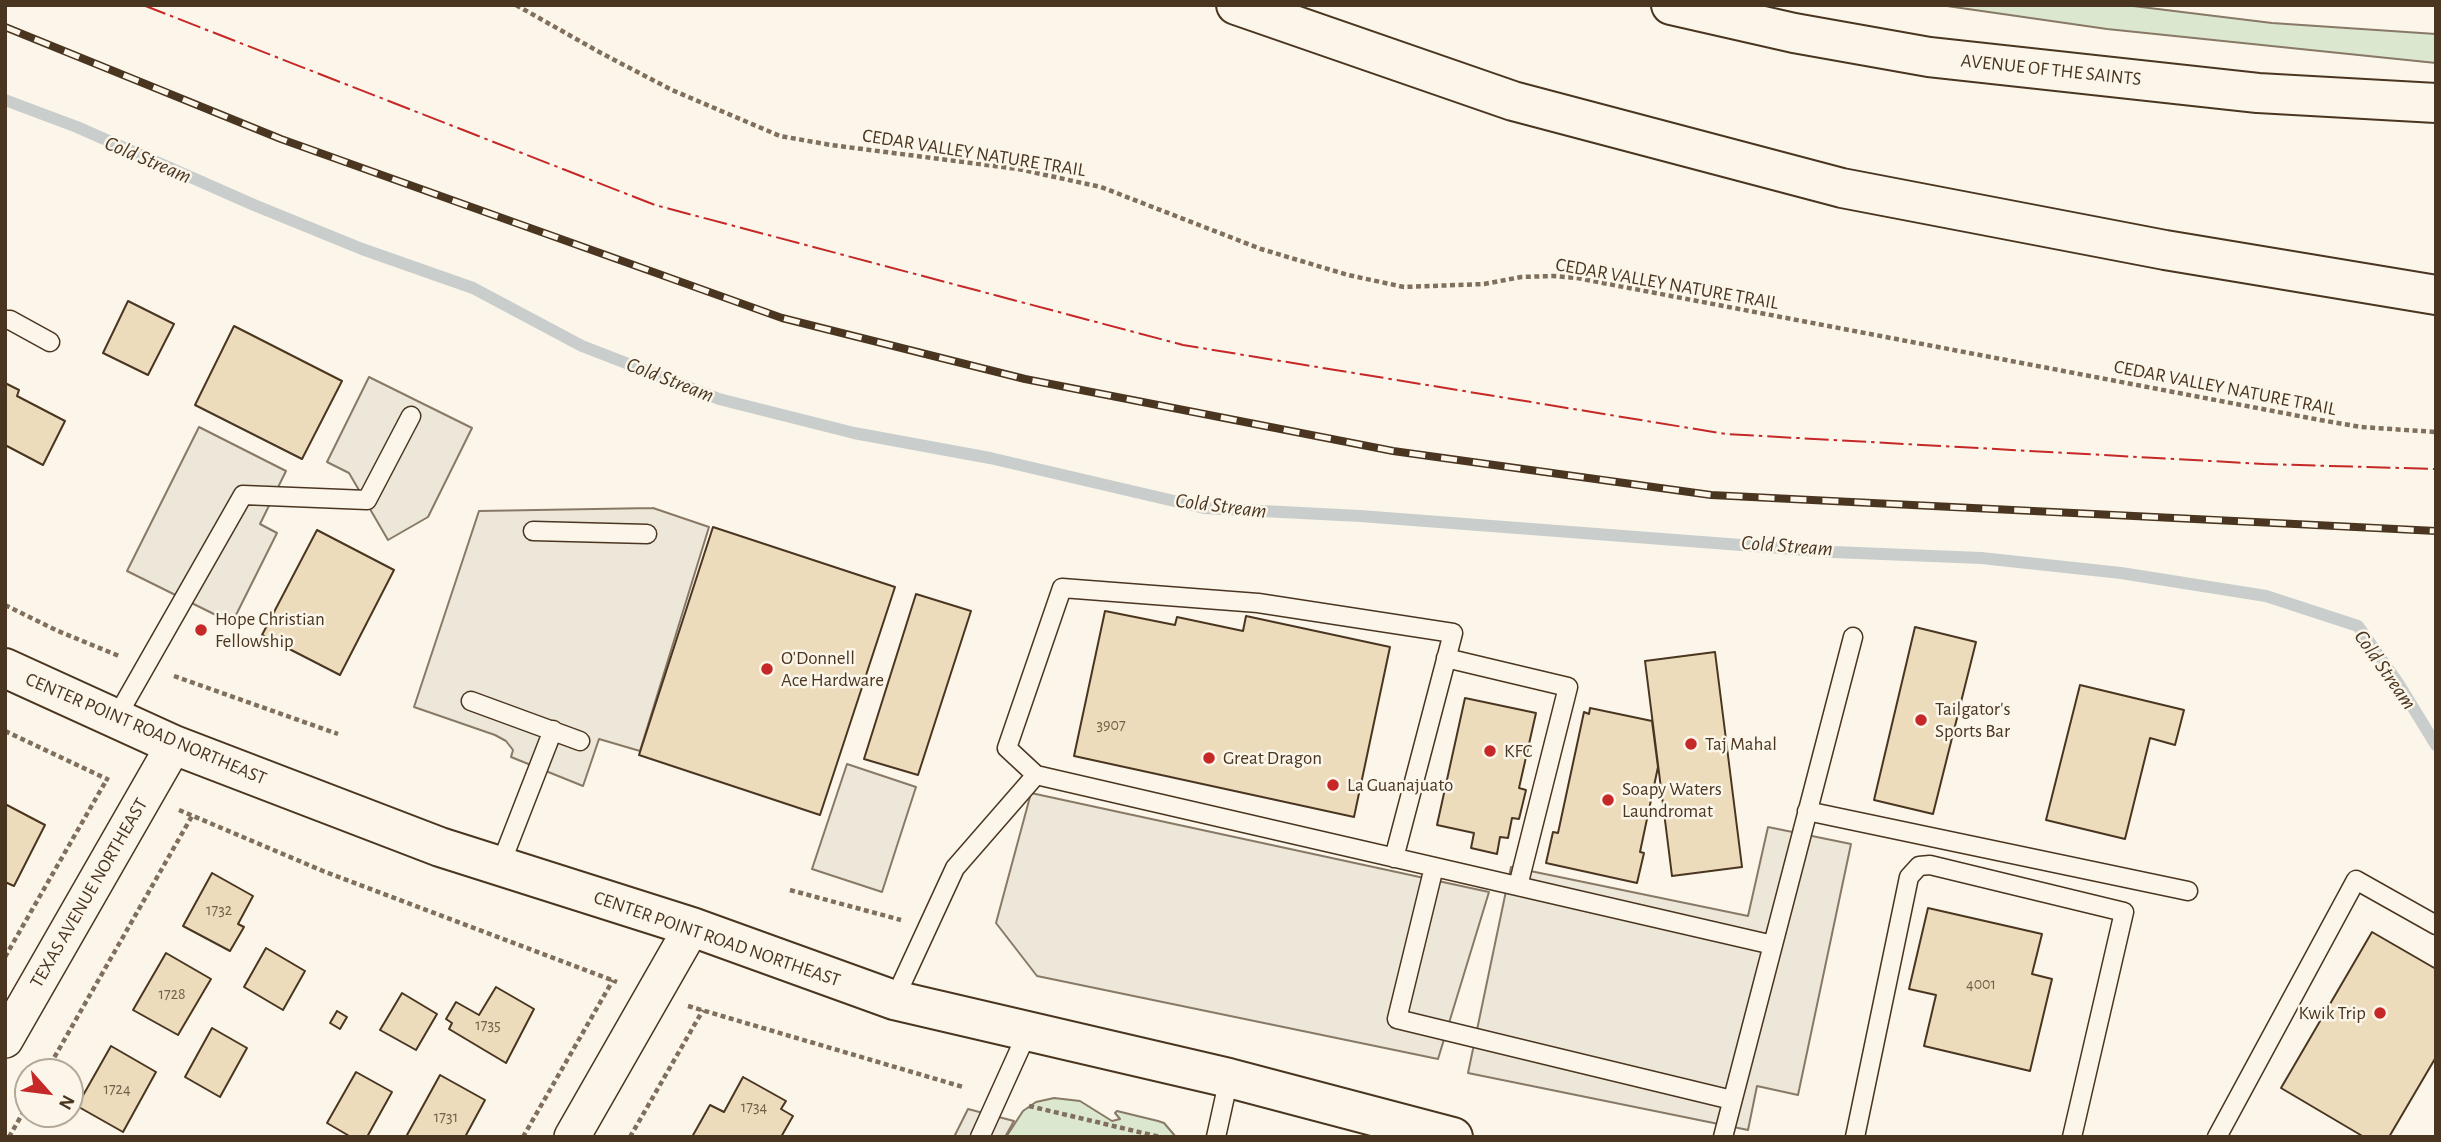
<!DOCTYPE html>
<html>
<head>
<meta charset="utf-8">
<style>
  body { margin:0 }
  #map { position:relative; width:2441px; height:1142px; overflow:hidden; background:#fbf6e9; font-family:"Alegreya Sans",sans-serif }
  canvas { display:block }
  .frame { position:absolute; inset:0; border:7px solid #4a3520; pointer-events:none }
  .north { position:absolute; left:14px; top:1058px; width:70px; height:70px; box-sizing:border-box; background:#fbf6e9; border:2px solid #b4a999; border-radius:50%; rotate:118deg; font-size:19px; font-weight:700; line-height:28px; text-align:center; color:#4a3520 }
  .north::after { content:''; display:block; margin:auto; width:24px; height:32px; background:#c62828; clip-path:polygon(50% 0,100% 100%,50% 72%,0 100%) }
</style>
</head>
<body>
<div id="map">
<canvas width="2441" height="1142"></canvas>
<div class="frame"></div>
<div class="north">N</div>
</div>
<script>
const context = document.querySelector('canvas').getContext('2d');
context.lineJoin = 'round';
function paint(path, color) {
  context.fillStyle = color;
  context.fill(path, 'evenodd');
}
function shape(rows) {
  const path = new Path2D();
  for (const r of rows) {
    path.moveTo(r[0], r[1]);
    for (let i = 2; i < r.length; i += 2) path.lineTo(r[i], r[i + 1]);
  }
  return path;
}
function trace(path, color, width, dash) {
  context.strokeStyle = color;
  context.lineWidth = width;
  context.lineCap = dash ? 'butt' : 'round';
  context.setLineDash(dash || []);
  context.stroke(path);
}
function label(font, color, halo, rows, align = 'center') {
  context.font = font + ' "Alegreya Sans",sans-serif';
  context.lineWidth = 5;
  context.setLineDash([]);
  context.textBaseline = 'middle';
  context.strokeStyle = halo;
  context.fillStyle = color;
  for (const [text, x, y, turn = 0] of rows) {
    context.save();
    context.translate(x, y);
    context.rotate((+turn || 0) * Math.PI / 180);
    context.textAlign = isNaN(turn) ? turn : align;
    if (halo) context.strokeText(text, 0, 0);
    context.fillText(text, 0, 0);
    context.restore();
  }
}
const green = shape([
  [1940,5,2125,5,2272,23,2436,34,2436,63,2107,29,1940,5],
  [1054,1098,1080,1101,1112,1121,1120,1119,1115,1113,1117,1111,1158,1121,1164,1123,1176,1137,1006,1137,1023,1111,1036,1102,1054,1098]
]);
const parking = shape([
  [369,377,472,428,428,517,388,540,349,473,327,462,369,377],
  [199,427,286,471,260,524,277,533,232,623,127,571,199,427],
  [653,508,709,527,640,751,599,739,583,786,511,757,513,750,506,741,495,735,414,707,479,511,653,508],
  [847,764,916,787,882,892,812,869,847,764],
  [1031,793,1489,892,1438,1059,1037,976,996,923,1031,793],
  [1768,827,1851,844,1798,1095,1757,1086,1748,1130,1468,1073,1511,867,1748,916,1768,827],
  [968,1109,1014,1121,1005,1137,954,1137,968,1109]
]);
const stream = shape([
  [5,100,77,127,254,205,362,249,473,288,582,346,719,399,854,433,990,458,1204,508,1360,516,1833,552,1981,558,2121,573,2266,596,2358,626,2398,683,2436,745]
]);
const building = shape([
  [128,301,174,324,148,375,103,353,128,301],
  [234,326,342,381,302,459,195,405,234,326],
  [5,383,19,390,17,396,65,421,43,465,5,445,5,383],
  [713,527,895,587,820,815,639,755,713,527],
  [317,530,394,570,340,675,262,635,317,530],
  [916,594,971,611,918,775,864,759,916,594],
  [1105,611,1175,625,1177,617,1243,631,1246,616,1390,647,1354,817,1074,756,1105,611],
  [1915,627,1976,642,1933,814,1874,800,1915,627],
  [1715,652,1742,867,1672,876,1645,661,1715,652],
  [2080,685,2184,710,2175,745,2150,738,2125,839,2046,820,2080,685],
  [1465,698,1536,713,1519,788,1526,790,1519,819,1512,818,1508,838,1500,837,1497,854,1471,848,1474,833,1437,825,1465,698],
  [1590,708,1652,721,1658,767,1640,852,1644,853,1637,883,1546,863,1553,832,1558,833,1584,712,1589,714,1590,708],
  [5,804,45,825,14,886,5,882,5,804],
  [212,873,253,896,238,924,244,927,230,951,183,926,212,873],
  [1928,908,2042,934,2032,974,2052,979,2030,1071,1924,1046,1936,995,1909,989,1928,908],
  [2372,932,2436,969,2436,1057,2389,1137,2364,1137,2281,1088,2372,932],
  [266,948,305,971,283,1010,244,987,266,948],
  [166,953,211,979,178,1035,133,1010,166,953],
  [496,987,534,1009,506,1063,449,1029,452,1023,446,1019,456,1002,479,1015,496,987],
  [402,993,437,1014,416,1050,380,1030,402,993],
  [337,1011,347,1017,340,1029,330,1023,337,1011],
  [212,1028,247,1048,220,1097,185,1077,212,1028],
  [111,1046,156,1072,123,1132,77,1106,111,1046],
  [356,1072,392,1092,367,1137,351,1137,327,1123,356,1072],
  [440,1075,485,1100,465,1137,410,1137,407,1135,440,1075],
  [743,1077,786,1101,781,1109,793,1116,781,1137,692,1137,710,1105,724,1112,743,1077]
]);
const path = shape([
  [516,5,601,53,672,90,780,136,831,145,1018,169,1101,187,1261,249,1348,275,1404,287,1484,284,1521,277,1553,276,1577,278,2320,420,2361,427,2436,432],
  [5,605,58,631,119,656],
  [174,676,338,734],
  [5,731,109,780],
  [179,810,323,871,617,982],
  [790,890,901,920],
  [5,957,107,779],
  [688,1006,963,1087],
  [46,1072,192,816],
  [1029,1106,1160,1137],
  [9,1137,28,1104],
  [523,1137,613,980],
  [630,1137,703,1010]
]);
const service = shape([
  [5,320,10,320,50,342],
  [533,531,647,534],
  [1446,658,1568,687,1518,886],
  [471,701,580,741],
  [116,718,243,495,367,500,411,416],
  [1807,811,2188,891],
  [1394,858,1453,633,1258,603,1062,588,1007,748,1036,775,1773,945],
  [500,866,553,730],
  [1434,867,1397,1019,1732,1100],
  [894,1000,955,868,1036,775],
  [980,1137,1028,1031],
  [1216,1137,1229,1078],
  [1723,1137,1853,637],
  [1855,1137,1909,877,1919,866,1930,865,2124,912,2072,1137],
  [2217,1137,2356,880,2436,925]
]);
const minor = shape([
  [5,1040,174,745],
  [572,1137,692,927]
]);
const secondary = shape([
  [5,668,174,745,440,847,692,927,894,1000,1229,1078,1453,1137]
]);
const motorway = shape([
  [1236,5,1513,101,1842,188,2165,250,2436,295],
  [1671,5,1794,33,1929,57,2258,93,2436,103]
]);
const rail = shape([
  [5,27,281,139,782,318,1025,379,1393,451,1711,495,2436,531]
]);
const power = shape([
  [143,5,655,205,1183,345,1726,434,2264,464,2436,469]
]);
const markers = [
  [201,630,7,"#c62828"],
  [767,669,7,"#c62828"],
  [1921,720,7,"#c62828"],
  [1691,744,7,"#c62828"],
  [1490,751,7,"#c62828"],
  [1209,758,7,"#c62828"],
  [1333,785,7,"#c62828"],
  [1608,800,7,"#c62828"],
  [2380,1013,7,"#c62828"]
];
const numberNames = [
  ["3907",1111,725],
  ["1732",219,910],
  ["4001",1981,984],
  ["1728",172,994],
  ["1735",488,1025],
  ["1724",117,1089],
  ["1734",754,1107],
  ["1731",446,1117]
];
const streetNames = [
  ["AVENUE OF THE SAINTS",2051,70,6],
  ["CEDAR VALLEY NATURE TRAIL",974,153,9],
  ["CEDAR VALLEY NATURE TRAIL",1667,284,10],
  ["CEDAR VALLEY NATURE TRAIL",2225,388,11],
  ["CENTER POINT ROAD NORTHEAST",146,729,23],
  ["TEXAS AVENUE NORTHEAST",89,893,-60],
  ["CENTER POINT ROAD NORTHEAST",717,939,19]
];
const poiNames = [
  ["Hope Christian",215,619],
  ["Fellowship",215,641],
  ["O'Donnell",781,658],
  ["Ace Hardware",781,680],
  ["Tailgator's",1935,709],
  ["Sports Bar",1935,731],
  ["Taj Mahal",1705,744],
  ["KFC",1504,751],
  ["Great Dragon",1223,758],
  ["La Guanajuato",1347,785],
  ["Soapy Waters",1622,789],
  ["Laundromat",1622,811],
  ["Kwik Trip",2366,1013,"right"]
];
const waterNames = [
  ["Cold Stream",148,160,23],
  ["Cold Stream",670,380,21],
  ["Cold Stream",1221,506,7],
  ["Cold Stream",1787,546,4],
  ["Cold Stream",2385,670,55]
];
paint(green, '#dce7d0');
trace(green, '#887966', 2);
paint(parking, '#ede7d9');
trace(parking, '#887966', 2);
trace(stream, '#c9cecd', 12);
paint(building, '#ecdcbc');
trace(building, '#4a3520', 2);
trace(service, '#4a3520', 21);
trace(minor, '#4a3520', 38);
trace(secondary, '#4a3520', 42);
trace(motorway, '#4a3520', 42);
trace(path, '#7f6f5c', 4.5, [5, 3.5]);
trace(service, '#fbf6e9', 18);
trace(minor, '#fbf6e9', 35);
trace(secondary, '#fbf6e9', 38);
trace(motorway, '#fbf6e9', 38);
trace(rail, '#4a3520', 8);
trace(rail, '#fbf6e9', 5, [16]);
trace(power, '#c62828', 2, [24, 5, 3.5, 5]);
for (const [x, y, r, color] of markers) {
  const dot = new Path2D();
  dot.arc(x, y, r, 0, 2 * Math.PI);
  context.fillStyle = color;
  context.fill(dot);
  trace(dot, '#fbf6e9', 2.5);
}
label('16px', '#725f47', null, numberNames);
label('19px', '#4a3520', '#fbf6e9', streetNames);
label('19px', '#4a3520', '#fbf6e9', poiNames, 'left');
label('italic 21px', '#4a3520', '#fbf6e9', waterNames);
</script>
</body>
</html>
